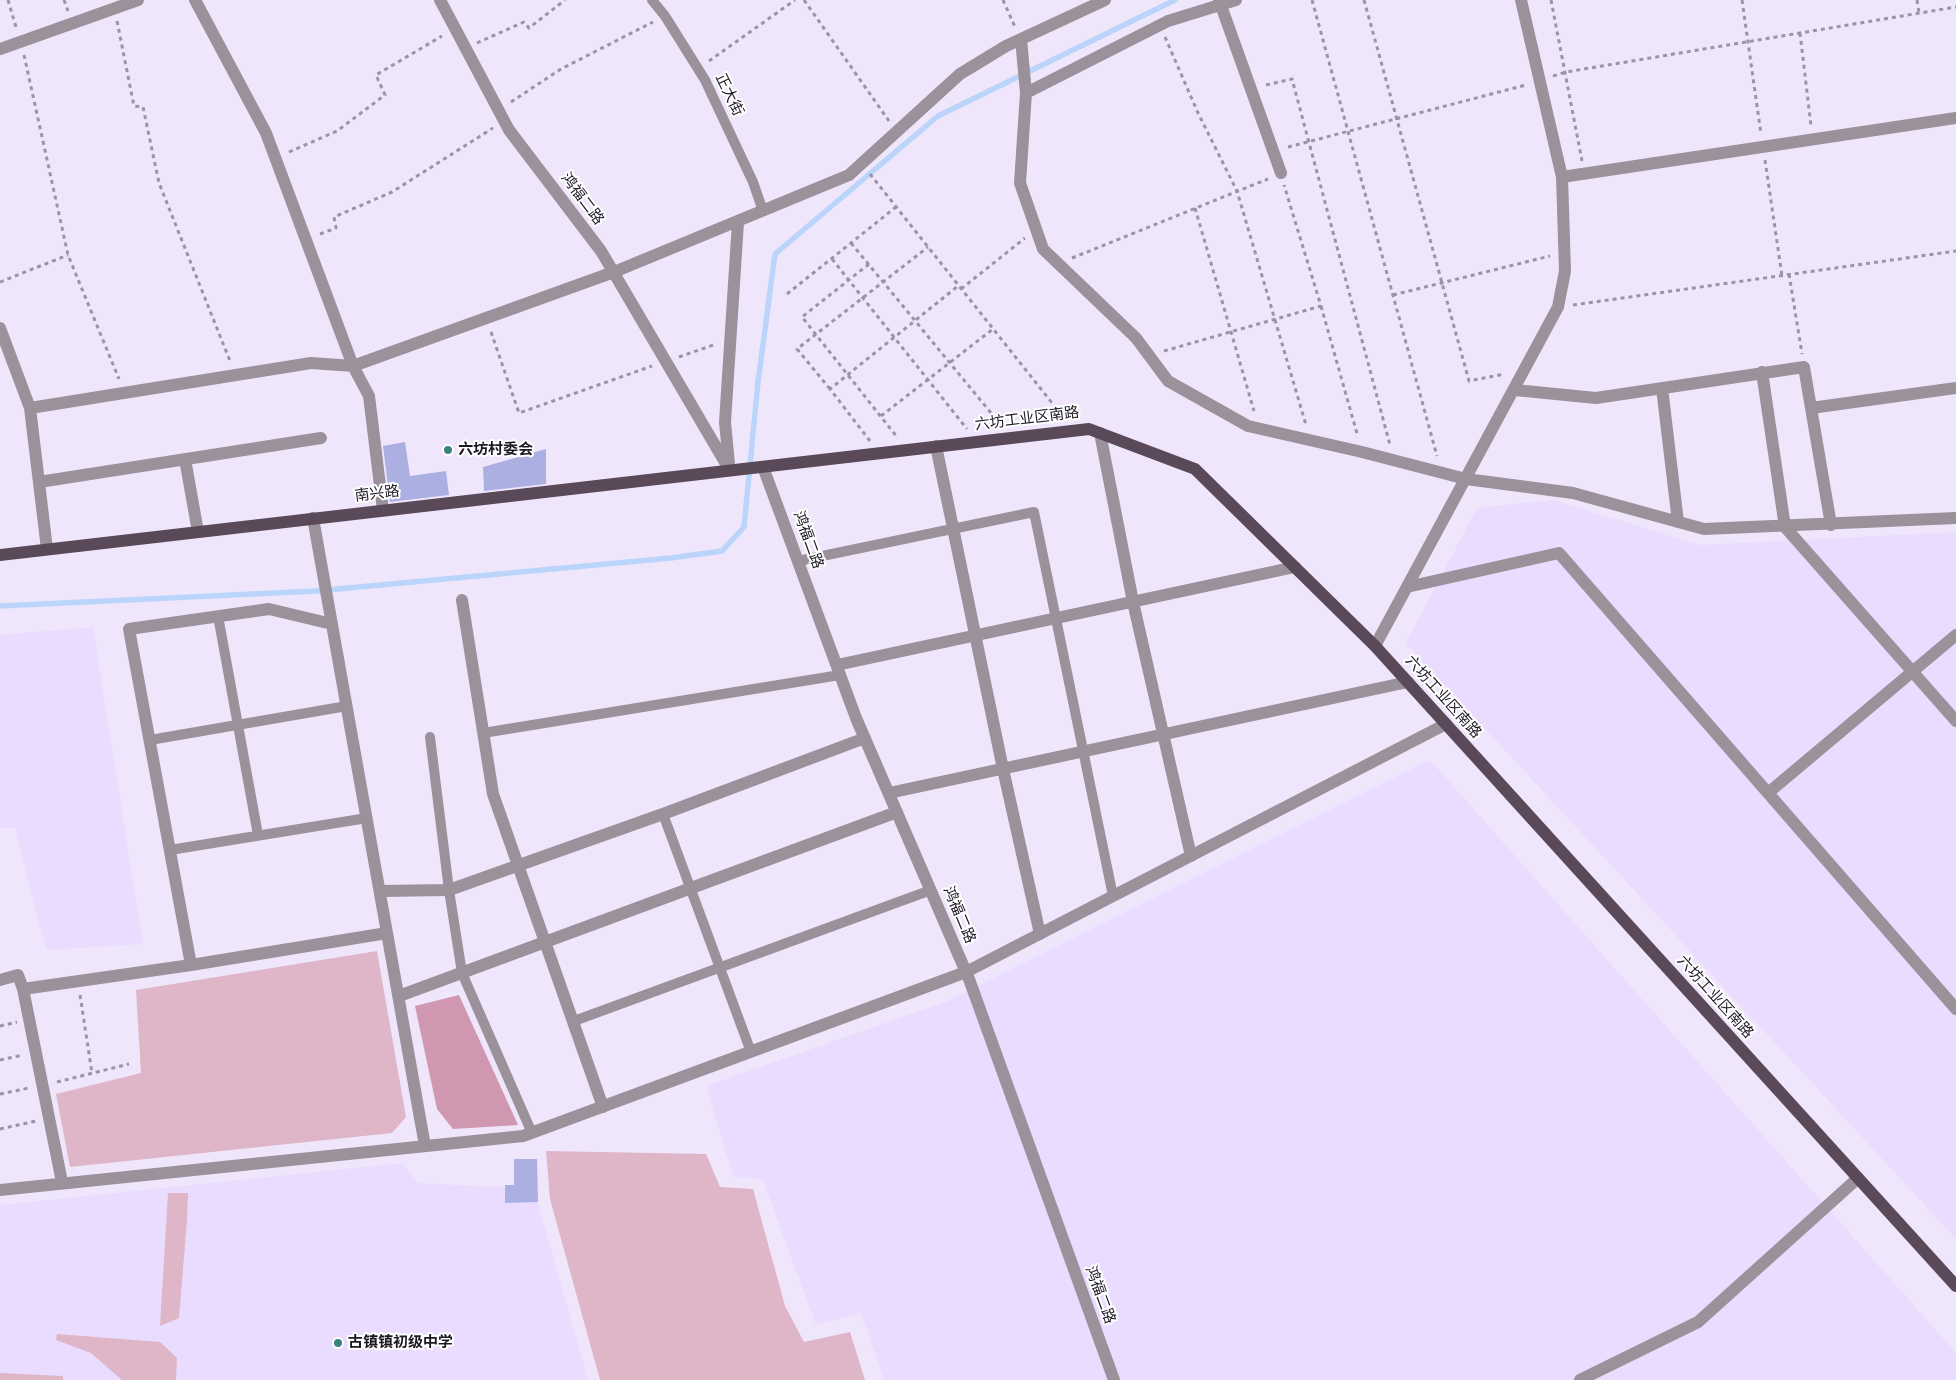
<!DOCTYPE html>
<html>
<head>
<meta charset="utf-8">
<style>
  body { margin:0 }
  canvas { display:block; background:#efe6fc }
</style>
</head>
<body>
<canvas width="1956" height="1380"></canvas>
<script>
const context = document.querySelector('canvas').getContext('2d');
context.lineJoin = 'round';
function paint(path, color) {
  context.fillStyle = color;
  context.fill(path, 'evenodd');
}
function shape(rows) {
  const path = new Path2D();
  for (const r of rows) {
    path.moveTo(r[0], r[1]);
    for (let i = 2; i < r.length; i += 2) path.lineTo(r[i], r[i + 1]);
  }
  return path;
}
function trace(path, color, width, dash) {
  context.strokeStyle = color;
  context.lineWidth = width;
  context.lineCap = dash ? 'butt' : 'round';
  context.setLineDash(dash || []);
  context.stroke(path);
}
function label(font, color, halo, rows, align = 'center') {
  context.font = font + ' Arial,"Noto Sans SC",sans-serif';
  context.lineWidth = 4;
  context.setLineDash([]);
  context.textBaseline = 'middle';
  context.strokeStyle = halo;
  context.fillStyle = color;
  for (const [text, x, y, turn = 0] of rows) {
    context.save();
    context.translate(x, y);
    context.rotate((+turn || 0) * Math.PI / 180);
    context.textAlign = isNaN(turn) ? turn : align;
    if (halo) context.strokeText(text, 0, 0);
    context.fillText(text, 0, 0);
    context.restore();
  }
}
const built = shape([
  [1553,500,1700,545,1956,532,1956,1239,1406,643,1477,508],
  [93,627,143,944,46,950,15,828,0,828,0,635],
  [1430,760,1956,1353,1956,1380,884,1380,861,1313,816,1325,763,1180,733,1176,706,1086,948,1001],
  [402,1163,418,1183,534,1189,588,1380,0,1380,0,1205]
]);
const green = shape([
  [377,951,406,1117,392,1133,70,1167,56,1094,141,1073,136,990],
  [546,1151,706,1154,720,1187,753,1189,785,1306,804,1342,850,1332,865,1380,600,1380,550,1199],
  [168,1193,188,1193,187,1220,179,1318,160,1326],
  [57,1334,160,1342,177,1358,176,1380,122,1380,91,1353,56,1340],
  [0,1373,63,1376,63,1380,0,1380]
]);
const forest = shape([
  [459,995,518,1125,453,1129,437,1109,415,1006]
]);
const stream = shape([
  [0,606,316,591,671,558,722,551,744,527,758,382,775,254,938,116,1175,0]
]);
const building = shape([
  [405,442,410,476,446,471,449,495,390,502,383,446],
  [546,449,546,484,484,491,483,467],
  [514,1159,537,1159,538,1202,505,1203,505,1185,514,1185]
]);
const path = shape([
  [8,0,16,27],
  [64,0,68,11],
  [804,0,889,121],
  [1003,0,1015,27],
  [1312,0,1437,456],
  [1364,0,1469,381,1505,374],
  [1551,0,1582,161],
  [1742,0,1761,134],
  [1917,0,1919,13],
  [117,21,134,106,143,107,159,183,230,361],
  [1800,33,1811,126],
  [1165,37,1198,113,1237,191,1306,425],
  [477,43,524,22,529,28,565,0],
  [24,55,68,255,119,379],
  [709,61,795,0],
  [1553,76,1566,72,1956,7],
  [1266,85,1292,79,1390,445],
  [511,102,561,69,653,22],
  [1288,147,1526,85],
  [289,152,337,131,385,95,376,75,442,36],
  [1765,160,1782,276],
  [870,174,1064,418],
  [1195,208,1254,411],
  [320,234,336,228,334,217,392,192,493,128],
  [851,243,1001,425],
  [1072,258,1268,179],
  [832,259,967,429],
  [869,264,802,317,897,437],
  [1789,274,1802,354],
  [0,282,68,255],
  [961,289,1025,238],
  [787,294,896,207],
  [1393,295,1550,256],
  [1573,305,1956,251],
  [1321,306,1358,437],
  [491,332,519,413,652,366],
  [1164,351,1321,306,1284,185],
  [679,357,716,344],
  [830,389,797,349,928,247],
  [881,416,993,329],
  [870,441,830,389,958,286],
  [80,995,92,1073],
  [0,1026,17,1022],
  [0,1060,23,1055],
  [57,1082,129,1064],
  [0,1094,29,1088],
  [0,1129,36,1121]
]);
const service = shape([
  [652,0,665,16,705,80,753,182,763,211],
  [798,561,1034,512,1113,896],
  [218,616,258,835],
  [483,733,840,675],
  [430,737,449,890,462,973,532,1133],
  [150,740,347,706],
  [663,814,751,1052],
  [170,850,367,818],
  [574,1021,931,890]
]);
const minor = shape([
  [195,0,266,133,353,366,369,396,383,510],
  [440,0,509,130,601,251,729,469],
  [1219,0,1281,173],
  [1021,39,1026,93,1020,183,1043,249,1136,338,1168,381,1248,426,1362,452,1466,479,1573,493,1704,529,1956,518],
  [0,49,138,0],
  [1026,93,1168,21,1236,0],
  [1562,177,1956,118],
  [0,328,30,408,47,549],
  [1762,372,1785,527,1956,721],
  [1662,388,1678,522],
  [1515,390,1596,398,1804,367,1831,525],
  [30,408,311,363,353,366,614,272,849,175,960,74,1006,46,1105,0],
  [1811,408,1956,388],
  [1100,433,1133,602,1191,856],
  [936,446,1003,769,1040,934],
  [185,459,198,532],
  [729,464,725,422,738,222],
  [763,467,856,718,969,979,1114,1380],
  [39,482,321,438],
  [313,518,425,1146],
  [1407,587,1559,553,1956,1009],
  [462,600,493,794,603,1107],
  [332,624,269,609,129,629,191,965,387,933],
  [1375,646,1558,307,1565,271,1562,177,1521,0],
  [837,665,1295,567],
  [889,793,1408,682],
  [1768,793,1956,635],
  [380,891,449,890,663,814,865,738],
  [0,980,18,975,23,989,191,965],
  [23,989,62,1182],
  [399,996,897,812],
  [0,1190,523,1136,966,972,1446,724],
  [1580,1380,1698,1322,1858,1178]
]);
const primary = shape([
  [0,555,1089,429,1195,469,1375,646,1956,1286]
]);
const markers = [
  [448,450,5,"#3b827d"],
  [338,1343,5,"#3b827d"]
];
const streetNames = [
  ["正大街",729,95,64],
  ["鸿福二路",582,199,53],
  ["六坊工业区南路",1027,419,-7],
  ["南兴路",377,494,-7],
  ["鸿福二路",808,540,70],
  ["六坊工业区南路",1443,697,48],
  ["鸿福二路",959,915,67],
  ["六坊工业区南路",1715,997,48],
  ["鸿福二路",1100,1295,70]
];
const poiNames = [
  ["六坊村委会",458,450],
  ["古镇镇初级中学",348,1343]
];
paint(built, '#eadcfe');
paint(green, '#deb6c7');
paint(forest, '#cf97b0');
trace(stream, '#bbd5fa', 5.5);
paint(building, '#abafe2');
trace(path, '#9b94a5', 3, [4, 4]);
trace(service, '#9b919b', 10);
trace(minor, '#9b919b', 12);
trace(primary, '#5a4959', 12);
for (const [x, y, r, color] of markers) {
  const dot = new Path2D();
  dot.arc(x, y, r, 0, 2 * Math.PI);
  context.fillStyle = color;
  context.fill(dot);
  trace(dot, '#fff', 2);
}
label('15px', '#1d1923', '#fff', streetNames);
label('bold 15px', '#1d1923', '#fff', poiNames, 'left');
</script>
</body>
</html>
